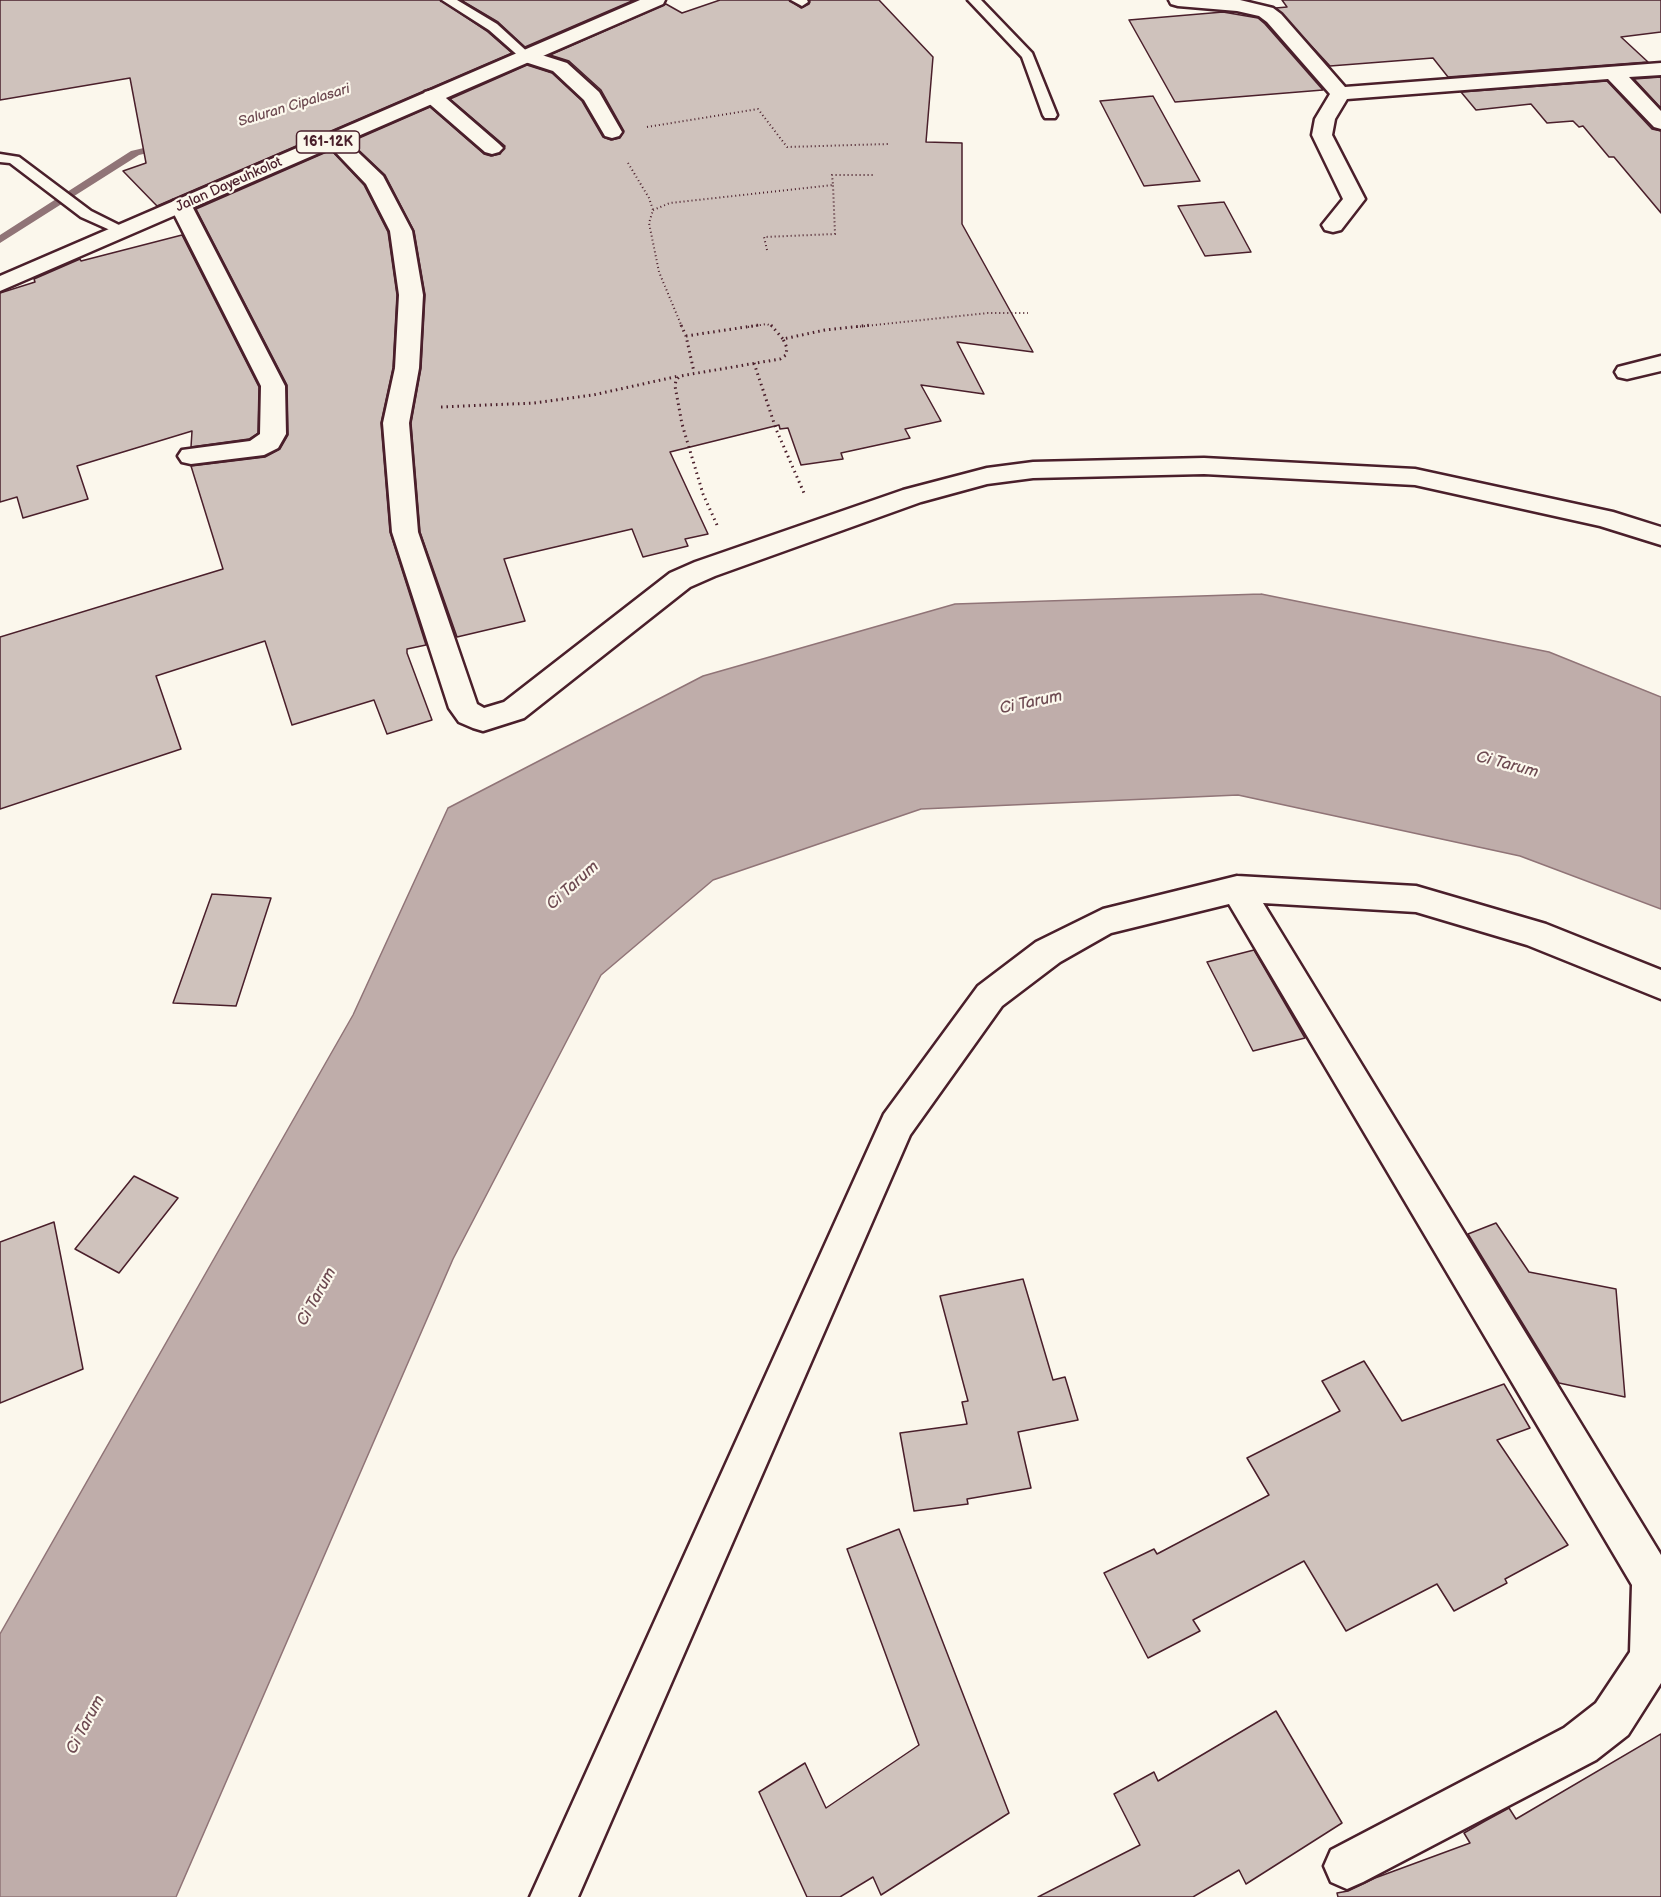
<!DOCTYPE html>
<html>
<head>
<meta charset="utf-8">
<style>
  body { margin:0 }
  canvas { display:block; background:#fbf7ec }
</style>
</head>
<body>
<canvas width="1661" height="1897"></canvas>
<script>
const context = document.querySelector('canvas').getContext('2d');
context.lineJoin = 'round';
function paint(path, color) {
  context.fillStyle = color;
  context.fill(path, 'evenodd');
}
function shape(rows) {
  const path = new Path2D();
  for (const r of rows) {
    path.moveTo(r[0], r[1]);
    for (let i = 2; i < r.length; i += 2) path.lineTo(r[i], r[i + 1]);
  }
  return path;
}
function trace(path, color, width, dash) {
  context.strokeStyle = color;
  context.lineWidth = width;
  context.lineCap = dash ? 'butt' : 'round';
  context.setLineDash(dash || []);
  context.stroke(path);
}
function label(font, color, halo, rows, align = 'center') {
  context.font = font + ' "Balsamiq Sans",sans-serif';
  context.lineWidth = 4.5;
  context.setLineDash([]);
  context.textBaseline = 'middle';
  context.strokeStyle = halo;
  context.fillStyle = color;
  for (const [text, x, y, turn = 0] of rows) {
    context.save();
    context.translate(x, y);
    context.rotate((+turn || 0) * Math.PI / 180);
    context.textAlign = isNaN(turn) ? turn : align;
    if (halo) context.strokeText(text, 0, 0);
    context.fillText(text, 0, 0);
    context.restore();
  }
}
const water = shape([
  [1261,594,1549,652,1661,697,1661,909,1520,856,1238,795,921,809,713,880,601,975,453,1259,176,1897,0,1897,0,1634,353,1015,448,808,703,676,955,604,1261,594]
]);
const stream = shape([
  [165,143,170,146,169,148,139,155,0,243,0,235,131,151,165,143]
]);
const building = shape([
  [0,0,440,0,488,32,512,53,157,206,123,171,146,163,130,78,0,100,0,0],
  [461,0,634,0,525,47,498,22,461,0],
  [720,0,789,0,801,8,809,4,810,0,879,0,933,57,926,142,962,143,962,224,1033,352,957,342,984,394,921,385,941,421,905,429,910,438,841,453,843,459,801,465,788,428,780,429,779,425,670,452,708,534,685,539,688,546,643,557,632,529,504,559,525,621,457,637,420,532,411,423,421,368,425,295,414,231,385,175,350,142,430,107,484,154,491,156,500,154,505,146,450,99,527,65,552,73,582,101,603,137,611,140,620,138,624,131,601,90,569,61,550,55,666,4,682,13,720,0],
  [1282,0,1661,0,1661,32,1621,37,1648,62,1448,77,1433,58,1330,66,1276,8,1287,7,1282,0],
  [1223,12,1258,18,1265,24,1323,90,1175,102,1129,20,1223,12],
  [1661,77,1661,108,1634,79,1661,77],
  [1607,81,1652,129,1661,131,1661,213,1614,157,1609,157,1583,126,1579,127,1573,121,1547,123,1531,104,1476,110,1461,92,1607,81],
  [1153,96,1200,181,1144,186,1100,101,1153,96],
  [331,150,364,185,388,232,397,295,393,368,381,423,390,532,426,645,407,649,407,653,432,720,387,734,374,700,292,725,265,641,156,676,181,749,0,809,0,637,223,569,191,466,265,457,280,449,288,435,287,385,196,209,331,150],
  [1224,202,1251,252,1205,256,1178,206,1224,202],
  [182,235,259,387,258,433,249,439,191,447,192,431,77,466,88,499,23,518,17,497,0,502,0,293,35,282,34,279,80,259,81,261,182,235],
  [212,894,271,898,236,1006,173,1003,212,894],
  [1254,950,1305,1038,1253,1051,1207,962,1254,950],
  [134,1176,178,1198,119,1273,75,1249,134,1176],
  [54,1222,83,1369,0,1403,0,1242,54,1222],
  [1496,1223,1529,1272,1616,1289,1625,1397,1559,1383,1468,1234,1496,1223],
  [1023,1279,1053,1380,1065,1377,1078,1420,1018,1432,1031,1488,967,1499,968,1504,914,1511,900,1433,967,1424,962,1402,968,1401,940,1296,1023,1279],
  [1364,1361,1402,1421,1504,1384,1530,1428,1497,1440,1568,1545,1505,1579,1507,1583,1454,1611,1437,1584,1346,1631,1304,1561,1193,1620,1200,1631,1148,1658,1104,1573,1154,1549,1157,1554,1269,1495,1247,1458,1340,1411,1322,1381,1364,1361],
  [899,1529,1009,1813,881,1895,873,1877,840,1897,807,1897,759,1792,805,1763,826,1808,919,1745,847,1549,899,1529],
  [1276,1711,1342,1823,1246,1884,1239,1870,1193,1897,1038,1897,1140,1845,1114,1794,1154,1772,1158,1781,1276,1711],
  [1661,1734,1661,1897,1338,1897,1337,1893,1348,1891,1375,1878,1470,1843,1464,1833,1485,1821,1509,1808,1516,1819,1661,1734]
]);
const pathFar1 = shape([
  [647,127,758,109,787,147,888,144],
  [628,163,649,198,653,210,649,223,659,272,682,327],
  [653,210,670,203,833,185,832,175,873,175],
  [767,250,764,237,835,234,833,185],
  [748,327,767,324,773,327],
  [856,327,988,313,1028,313]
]);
const path = shape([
  [681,325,686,336,694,372],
  [771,325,783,339],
  [686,336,759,325],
  [754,363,776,429,804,493],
  [441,407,534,403,593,395,679,376],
  [717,525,703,494,682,424,675,386,676,380,680,376,780,359,786,355,787,348,783,339,825,330,871,325]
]);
const service = shape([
  [442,0,457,0,497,24,532,56,526,60,522,59,489,30,442,0],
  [791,0,807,0,808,2,802,6,791,0],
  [968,0,981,0,1032,53,1057,115,1055,118,1045,118,1043,115,1022,57,968,0],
  [0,154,19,157,91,211,131,231,124,235,119,234,81,217,10,163,0,162,0,154]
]);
const minor = shape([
  [1169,0,1240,0,1273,8,1281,14,1345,87,1661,63,1661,75,1629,77,1661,111,1661,129,1654,127,1608,79,1347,99,1335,119,1332,135,1365,199,1341,230,1333,232,1325,230,1322,225,1343,199,1312,135,1315,119,1330,94,1267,22,1259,16,1237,11,1178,6,1171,4,1169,0],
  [526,50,567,63,599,92,622,132,619,136,612,138,605,136,584,100,553,71,519,60,516,56,519,52,526,50],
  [432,90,439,92,499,144,503,148,499,152,492,154,485,152,425,100,422,96,425,92,432,90],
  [334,134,341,136,383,176,412,231,423,295,419,368,409,423,418,532,477,704,484,708,504,702,670,573,695,562,903,490,987,468,1033,462,1204,458,1415,469,1613,512,1661,527,1661,545,1600,526,1415,485,1204,474,1033,478,987,484,921,502,715,576,690,587,524,718,483,731,473,728,459,722,449,708,392,532,383,423,395,368,399,295,390,231,366,184,324,140,327,136,334,134],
  [181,199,189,201,192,206,285,386,286,434,278,448,264,455,191,464,182,462,178,456,182,450,250,441,260,434,261,386,170,206,173,201,181,199],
  [1661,356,1661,371,1627,379,1618,377,1615,372,1618,367,1661,356],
  [1237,876,1416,886,1546,924,1661,970,1661,999,1527,945,1416,912,1263,903,1661,1555,1661,1683,1628,1735,1596,1760,1363,1882,1347,1889,1331,1882,1324,1866,1331,1850,1564,1728,1596,1703,1630,1652,1632,1585,1229,904,1111,933,1060,962,1002,1006,910,1135,578,1897,530,1897,884,1114,978,986,1036,942,1103,909,1237,876]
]);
const primary = shape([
  [640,0,665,0,663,4,0,291,0,276,640,0]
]);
const farWaternames = [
  ["Saluran Cipalasari",294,106,-17]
];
const shields = [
  [328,142,63]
];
const shieldNames = [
  ["161-12K",328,142]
];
const farStreetnames = [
  ["Jalan Dayeuhkolot",229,185,-24]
];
const waterNames = [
  ["Ci Tarum",1031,703,-12],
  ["Ci Tarum",1507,765,15],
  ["Ci Tarum",573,886,-42],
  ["Ci Tarum",317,1297,-61],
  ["Ci Tarum",86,1725,-62]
];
paint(water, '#bfadaa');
trace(water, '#907477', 1.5);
paint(stream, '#907477');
paint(building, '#cfc2bc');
trace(building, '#4a1f2b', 1.5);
trace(service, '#4a1f2b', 5);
trace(minor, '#4a1f2b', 5);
trace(primary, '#4a1f2b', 5);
trace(pathFar1, '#4a1f2b', 2, [1, 3]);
trace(path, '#4a1f2b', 3, [1.5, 4]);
paint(service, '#fbf7ec');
paint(minor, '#fbf7ec');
paint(primary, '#fbf7ec');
label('italic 14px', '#6d4a51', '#fbf7ec', farWaternames);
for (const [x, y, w] of shields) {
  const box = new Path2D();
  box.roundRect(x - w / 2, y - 11, w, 22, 4.5);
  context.fillStyle = '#fbf7ec';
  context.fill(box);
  trace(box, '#4a1f2b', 1.5);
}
label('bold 14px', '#4a1f2b', null, shieldNames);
label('14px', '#4a1f2b', '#fbf7ec', farStreetnames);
label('italic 16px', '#6d4a51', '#fbf7ec', waterNames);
</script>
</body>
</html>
